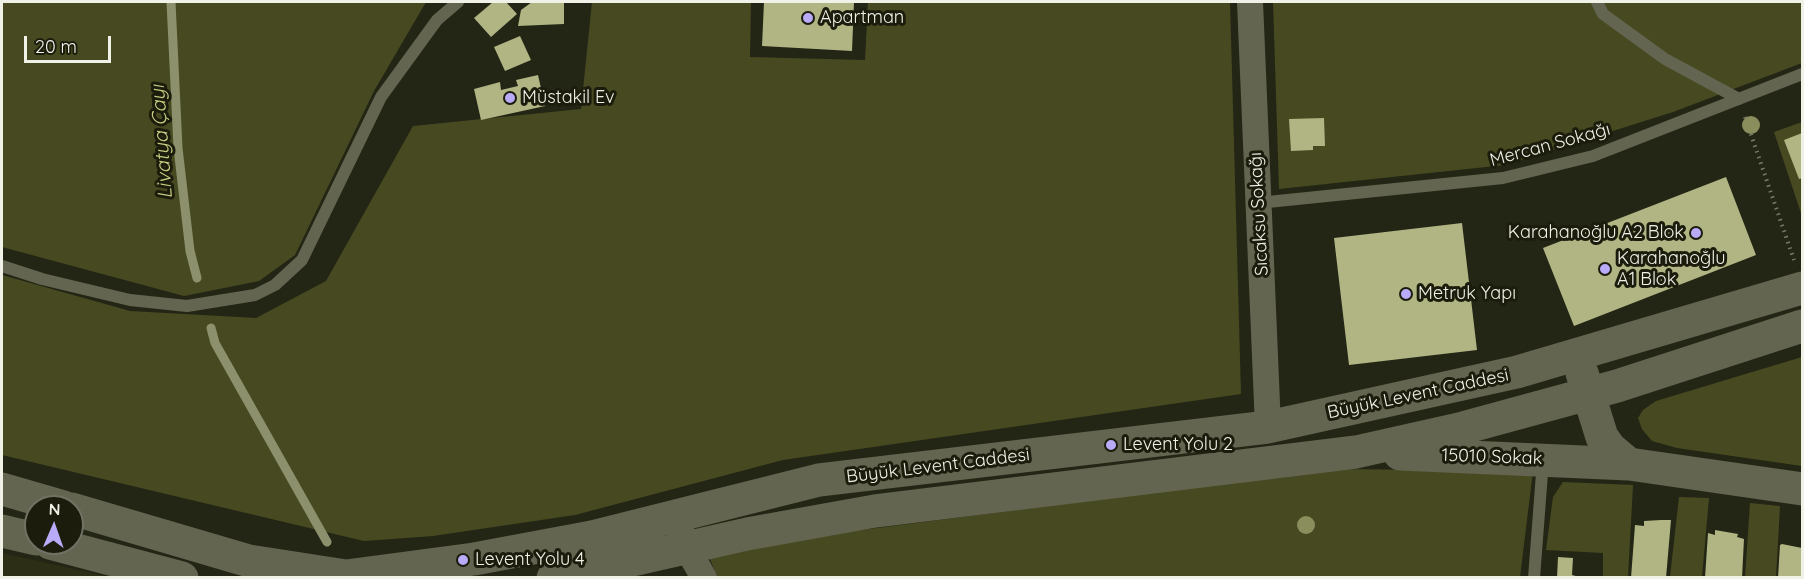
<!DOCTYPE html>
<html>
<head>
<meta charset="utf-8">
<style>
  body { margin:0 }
  #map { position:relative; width:1804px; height:579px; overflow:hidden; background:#242615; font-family:Quicksand,sans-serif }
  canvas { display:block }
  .frame { position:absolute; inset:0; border:3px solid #f0f2e7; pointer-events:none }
  .north { position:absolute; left:24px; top:495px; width:60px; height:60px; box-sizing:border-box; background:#1b1c0c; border:2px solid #707264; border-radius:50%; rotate:2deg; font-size:16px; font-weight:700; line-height:24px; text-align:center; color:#f0f2e7 }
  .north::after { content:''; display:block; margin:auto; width:21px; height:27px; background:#b9abf7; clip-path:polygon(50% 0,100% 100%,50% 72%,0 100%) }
  .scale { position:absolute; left:24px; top:36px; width:87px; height:27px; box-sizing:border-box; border:3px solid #f0f2e7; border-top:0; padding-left:8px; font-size:18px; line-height:21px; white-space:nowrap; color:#f0f2e7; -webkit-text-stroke:4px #1b1c0c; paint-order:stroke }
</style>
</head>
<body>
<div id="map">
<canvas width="1804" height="579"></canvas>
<div class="frame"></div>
<div class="north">N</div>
<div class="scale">20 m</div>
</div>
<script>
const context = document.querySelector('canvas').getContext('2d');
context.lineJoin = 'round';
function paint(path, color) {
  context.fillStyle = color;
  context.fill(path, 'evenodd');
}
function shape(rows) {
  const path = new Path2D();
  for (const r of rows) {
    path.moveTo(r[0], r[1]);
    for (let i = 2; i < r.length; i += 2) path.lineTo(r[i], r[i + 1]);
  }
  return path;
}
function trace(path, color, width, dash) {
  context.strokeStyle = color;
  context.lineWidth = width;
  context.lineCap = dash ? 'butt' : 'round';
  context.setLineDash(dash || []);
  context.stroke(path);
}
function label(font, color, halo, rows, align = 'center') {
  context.font = font + ' Quicksand,sans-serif';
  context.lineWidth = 6;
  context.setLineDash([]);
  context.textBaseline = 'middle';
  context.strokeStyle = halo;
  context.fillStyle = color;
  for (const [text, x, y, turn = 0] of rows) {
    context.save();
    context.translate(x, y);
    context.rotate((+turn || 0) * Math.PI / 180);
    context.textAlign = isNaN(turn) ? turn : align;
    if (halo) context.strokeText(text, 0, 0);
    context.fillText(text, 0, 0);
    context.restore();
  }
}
const built = shape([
  [2,553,110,577,112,577,2,577]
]);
const green = shape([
  [2,2,426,2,374,91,295,255,259,281,184,296,2,247],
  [592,2,751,2,750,57,865,60,868,2,1230,2,1241,394,783,460,575,515,433,536,364,541,2,455,2,275,130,311,256,318,326,281,413,126,581,109],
  [1273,2,1802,2,1802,63,1673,112,1505,165,1279,189],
  [1802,122,1802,216,1774,132],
  [1802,357,1802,466,1677,448,1652,441,1642,429,1638,418,1643,410,1656,401],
  [1336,469,1533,471,1520,577,718,578,709,557,745,545],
  [1563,482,1633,485,1628,577,1603,577,1603,553,1546,550,1553,497],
  [1679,497,1709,498,1702,577,1670,577],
  [1750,503,1780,506,1776,577,1745,577]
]);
const stream = shape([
  [171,2,178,148,190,251,197,278],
  [211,328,215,343,327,542]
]);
const building = shape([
  [493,2,506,2,517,14,491,37,474,18],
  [532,2,564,2,564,24,518,26,521,10],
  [764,2,854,2,852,51,762,46],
  [520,36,531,60,505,71,494,47],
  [538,75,545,106,481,120,474,89,500,82,501,90,518,86,516,80],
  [1324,118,1325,146,1313,146,1313,150,1291,151,1289,119],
  [1802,133,1802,178,1799,179,1784,140],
  [1726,177,1756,255,1574,326,1543,248],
  [1462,223,1477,350,1349,365,1334,238],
  [1661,520,1671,520,1666,578,1631,578,1635,525,1644,526,1644,521],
  [1715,530,1738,534,1737,537,1744,539,1742,578,1705,578,1708,533,1715,535],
  [1782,544,1802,548,1802,578,1778,578,1780,545],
  [1558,557,1573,558,1572,575,1583,578,1557,578]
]);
const path = shape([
  [1745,117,1794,260]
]);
const lane = shape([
  [1597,2,1603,14,1665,59,1739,99],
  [1258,203,1503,178,1593,156,1802,74],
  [2,266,42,279,130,300,187,306,255,295,275,285,302,260,381,97,437,20,458,2],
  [1534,578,1543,460]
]);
const street = shape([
  [1250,2,1268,427],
  [681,531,687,548,704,578]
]);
const secondary = shape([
  [1582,373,1602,437,1610,448,1629,464],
  [1400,454,1629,464,1802,489],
  [2,489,64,507],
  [72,509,249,561,346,576,474,559,592,537,819,480,1268,427,1517,372,1802,288],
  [2,531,36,539],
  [50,543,182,578],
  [553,578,747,534,875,511,1356,452,1463,428,1617,386,1802,326]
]);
const trees = [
  [1751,125],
  [1306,525]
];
const markers = [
  [808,18,6,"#b9abf7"],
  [510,98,6,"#b9abf7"],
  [1696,233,6,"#b9abf7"],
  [1605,269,6,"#b9abf7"],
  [1406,294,6,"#b9abf7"],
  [1111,445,6,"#b9abf7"],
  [463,560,6,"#b9abf7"]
];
const poiNames = [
  ["Apartman",820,18],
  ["Müstakil Ev",522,98],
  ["Karahanoğlu A2 Blok",1684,233,"right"],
  ["Karahanoğlu",1617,259],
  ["A1 Blok",1617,280],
  ["Metruk Yapı",1418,294],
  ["Levent Yolu 2",1123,445],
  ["Levent Yolu 4",475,560]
];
const streetNames = [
  ["Mercan Sokağı",1550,145,-15],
  ["Sıcaksu Sokağı",1259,214,-93],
  ["Büyük Levent Caddesi",1418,394,-12],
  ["15010 Sokak",1492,457,2],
  ["Büyük Levent Caddesi",938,466,-7]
];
const waterNames = [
  ["Livatya Çayı",162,142,-94]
];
paint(built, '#2d2e16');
paint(green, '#474a21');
trace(stream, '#8d906c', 9);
paint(building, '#b0b583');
trace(path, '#787a6b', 4, [1.5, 4.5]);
trace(lane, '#636551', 12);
trace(street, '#636551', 26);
trace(secondary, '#636551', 33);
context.fillStyle = '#8a8e5d';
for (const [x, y] of trees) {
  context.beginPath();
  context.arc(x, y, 9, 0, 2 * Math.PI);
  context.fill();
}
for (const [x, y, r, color] of markers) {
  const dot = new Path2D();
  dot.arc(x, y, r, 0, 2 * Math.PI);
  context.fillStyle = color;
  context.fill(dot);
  trace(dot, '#1b1c0c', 2);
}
label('18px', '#f0f2e7', '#1b1c0c', poiNames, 'left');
label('18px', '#f0f2e7', '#1b1c0c', streetNames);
label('italic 20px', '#c7cd82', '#1b1c0c', waterNames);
</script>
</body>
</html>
